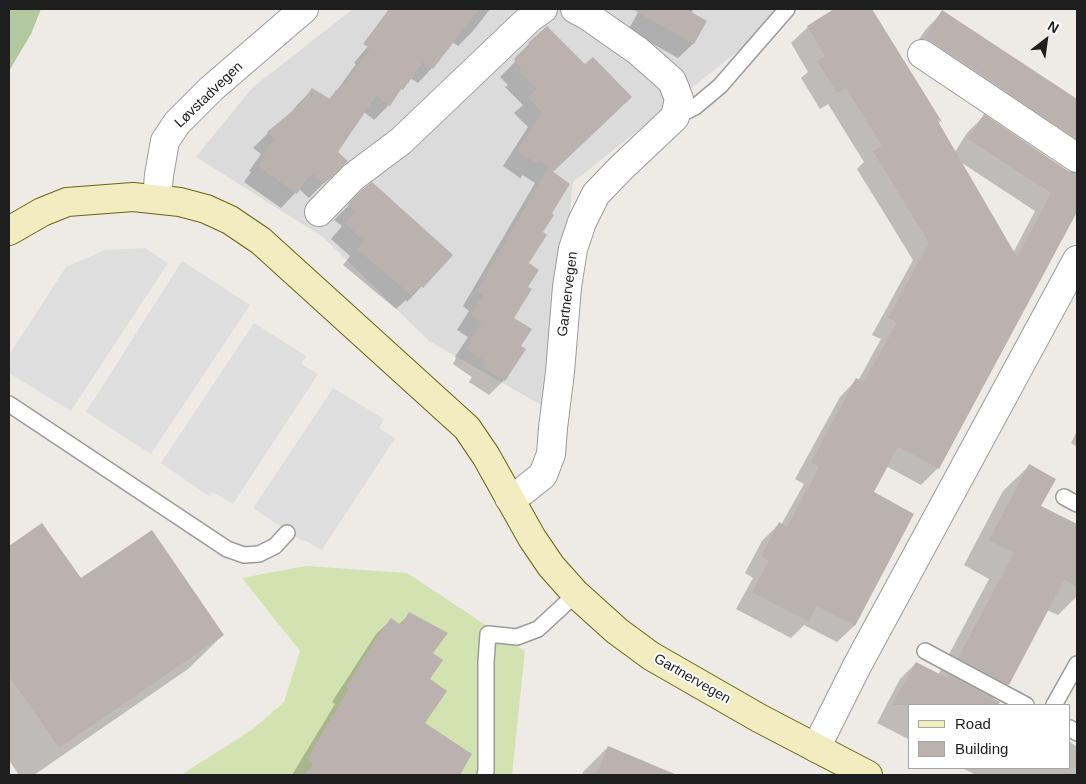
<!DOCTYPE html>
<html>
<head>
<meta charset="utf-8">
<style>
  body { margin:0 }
  #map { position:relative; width:1086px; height:784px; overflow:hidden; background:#eeeae6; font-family:Arial,sans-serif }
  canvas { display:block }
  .frame { position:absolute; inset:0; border:10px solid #1e1e1e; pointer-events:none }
  .legend { position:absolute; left:908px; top:704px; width:162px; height:65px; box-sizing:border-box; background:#fff; border:1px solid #a5a5a5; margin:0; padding:6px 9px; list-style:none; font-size:15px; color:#1e1e1e }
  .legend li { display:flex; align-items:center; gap:10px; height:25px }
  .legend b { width:25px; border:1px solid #a5a5a5 }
  .north { position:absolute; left:1021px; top:15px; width:50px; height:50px; -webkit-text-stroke:4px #fff; paint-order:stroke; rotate:30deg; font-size:14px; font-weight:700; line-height:20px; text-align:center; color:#1e1e1e }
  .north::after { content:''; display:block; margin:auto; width:18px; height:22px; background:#1e1e1e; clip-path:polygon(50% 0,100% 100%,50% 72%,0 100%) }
</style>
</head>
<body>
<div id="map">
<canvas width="1086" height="784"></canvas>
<div class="frame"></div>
<ul class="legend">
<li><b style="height:6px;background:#f2edc0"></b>Road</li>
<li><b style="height:14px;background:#bbb2af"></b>Building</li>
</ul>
<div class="north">N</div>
</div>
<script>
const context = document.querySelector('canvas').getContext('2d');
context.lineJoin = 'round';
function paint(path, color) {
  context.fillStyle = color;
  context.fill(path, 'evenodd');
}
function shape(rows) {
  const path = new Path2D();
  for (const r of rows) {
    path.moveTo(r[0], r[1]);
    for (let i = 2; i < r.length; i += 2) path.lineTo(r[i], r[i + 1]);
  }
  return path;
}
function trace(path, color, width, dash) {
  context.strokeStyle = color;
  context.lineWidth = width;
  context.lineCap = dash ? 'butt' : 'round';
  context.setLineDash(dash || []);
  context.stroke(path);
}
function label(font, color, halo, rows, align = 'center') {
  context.font = font + ' Arial,sans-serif';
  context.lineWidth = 4;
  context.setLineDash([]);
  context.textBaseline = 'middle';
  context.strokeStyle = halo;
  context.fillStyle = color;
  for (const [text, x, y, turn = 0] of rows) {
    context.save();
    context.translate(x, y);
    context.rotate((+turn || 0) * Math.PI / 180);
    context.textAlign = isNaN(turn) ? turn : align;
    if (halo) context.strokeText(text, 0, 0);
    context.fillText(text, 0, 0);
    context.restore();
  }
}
const residential = shape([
  [353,9,778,9,781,17,573,182,550,410,429,341,323,237,196,157,252,88]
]);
const grass = shape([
  [306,566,407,573,525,651,512,775,181,775,253,729,284,702,300,651,242,578]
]);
const forest = shape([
  [9,9,41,9,31,34,9,71]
]);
const parking = shape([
  [145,248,168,263,71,411,9,373,9,355,66,267,105,250],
  [182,261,250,305,151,454,86,412],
  [254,323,306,356,301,364,318,374,233,504,212,492,209,496,161,463],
  [333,388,384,419,379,428,395,438,322,550,306,541,302,541,253,508]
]);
const shadow = shape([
  [403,9,490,9,473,31,458,46,452,42,432,68,418,83,410,78,389,105,374,120,364,112,336,152,346,161,309,198,299,189,281,208,244,182,251,172,249,171,261,154,253,148,268,133,291,113,297,105,312,90,328,100,335,93,356,64,354,63,369,45,387,33],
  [640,9,694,9,691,13,706,22,693,44,678,58,628,30],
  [837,9,871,9,940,122,938,124,955,152,967,133,984,116,1068,172,1076,175,1075,169,909,54,926,29,943,12,1077,100,1077,209,938,468,921,485,886,466,872,493,913,514,854,626,837,642,804,625,791,638,736,609,753,578,745,573,762,541,779,524,781,525,804,484,795,479,840,397,856,380,858,381,881,339,872,335,913,260,857,169,864,162,828,104,820,109,801,78,808,72,791,43,808,27],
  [959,161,1035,211,1013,253],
  [529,44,615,112,552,172,551,214,527,264,526,287,512,318,520,347,504,380,489,395,469,382,472,377,453,364,456,358,455,357,468,337,457,330,469,311,463,306,535,183,523,175,520,178,503,166,528,127,514,113,523,105,505,87,508,85,500,77,516,61,514,59],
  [364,190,451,255,407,302,406,300,396,309,343,265,350,256,331,239,342,226,334,220],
  [1077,431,1077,447,1071,443],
  [1029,466,1040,506,1077,526,1077,596,1058,615,1047,610,1008,684,993,699,998,702,997,705,910,705,910,740,877,723,900,679,916,663,938,675,989,579,964,565,1003,491],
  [42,525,81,580,223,635,188,669,34,775,19,775,9,760,9,548],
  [410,614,432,654,423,724,470,755,458,775,292,775,335,704,332,702,376,634,391,620,398,625],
  [1070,742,1077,747,1077,775,976,775,962,768,1070,768],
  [608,747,653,766,650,775,582,775,583,772]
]);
const building = shape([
  [389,9,479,9,433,69,423,62,403,90,401,89,390,106,376,96,338,152,348,161,324,184,312,173,310,178,308,177,297,194,258,166,265,157,263,156,275,139,267,132,302,103,312,88,330,99,336,90,339,91,370,48,363,44],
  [632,9,686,9,707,21,694,44],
  [834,9,872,9,942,122,936,118,1017,257,1051,193,968,139,984,114,1068,171,1077,173,1077,212,939,469,898,447,874,492,914,514,855,626,817,606,809,622,752,592,769,561,761,556,779,522,787,527,819,467,811,462,856,378,864,382,897,322,888,318,929,243,873,151,882,146,846,88,837,93,817,61,825,56,807,26],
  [942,10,1077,99,1077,139,1001,88,1001,87,925,37],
  [547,26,585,64,593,57,632,97,554,171,539,160,536,163,517,151,542,112,528,97,537,89,519,71,522,69,514,61,530,46,528,43],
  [548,168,570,184,552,213,554,215,543,232,547,235,529,263,539,270,528,287,532,289,514,318,532,329,521,346,526,349,505,381,483,367,486,362,467,349,471,343,469,341,482,322,471,315,483,295,477,291],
  [372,182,453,255,423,288,421,286,411,295,357,249,364,241,345,223,356,211,348,204,363,189],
  [1029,464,1056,479,1041,506,1077,524,1077,587,1064,580,1009,685,958,658,1014,553,989,540],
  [42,523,81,578,152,530,224,635,59,748,9,676,9,546],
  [409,612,448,633,433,653,443,660,430,679,447,691,425,723,472,754,460,775,304,775,313,764,307,759,349,689,346,687,377,637,391,618,401,625],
  [916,662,947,678,949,675,1000,702,998,705,999,705,892,705],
  [608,746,677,775,596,775]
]);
const lane = shape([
  [675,117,695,107,720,86,787,9],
  [9,404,227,549,244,555,259,554,275,546,287,533],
  [1064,497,1077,504],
  [925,651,1026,705],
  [1054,705,1077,664],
  [1070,728,1077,733],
  [485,775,486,771,486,662,488,634,517,637,538,629,576,594]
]);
const street = shape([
  [922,54,1077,158],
  [157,199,159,175,165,141,177,123,211,89,304,9],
  [319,212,353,177,401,141,530,18,543,9],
  [509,498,523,491,543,475,551,454,553,428,560,372,567,287,573,249,582,222,596,194,621,168,675,117,679,99,672,81,638,51,588,16,575,9],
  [816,748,858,664,1077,260]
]);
const secondary = shape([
  [9,231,42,212,67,202,133,197,180,202,206,209,230,220,261,241,467,428,486,456,532,538,551,566,576,594,617,631,651,656,759,718,868,775]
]);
const streetNames = [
  ["Løvstadvegen",209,95,-44],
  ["Gartnervegen",568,294,-83],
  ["Gartnervegen",692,679,30]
];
paint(residential, '#dcdbdc');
paint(grass, '#d2e3b1');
paint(forest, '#b2c99f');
paint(parking, '#dedede');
paint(shadow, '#0003');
paint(building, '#bbb2af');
trace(lane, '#9b9b9b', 18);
trace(street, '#9b9b9b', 30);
trace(secondary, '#696511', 30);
trace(lane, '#fff', 15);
trace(street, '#fff', 28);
trace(secondary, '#f2edc0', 28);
label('14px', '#1e1e1e', '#fff', streetNames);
</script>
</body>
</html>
